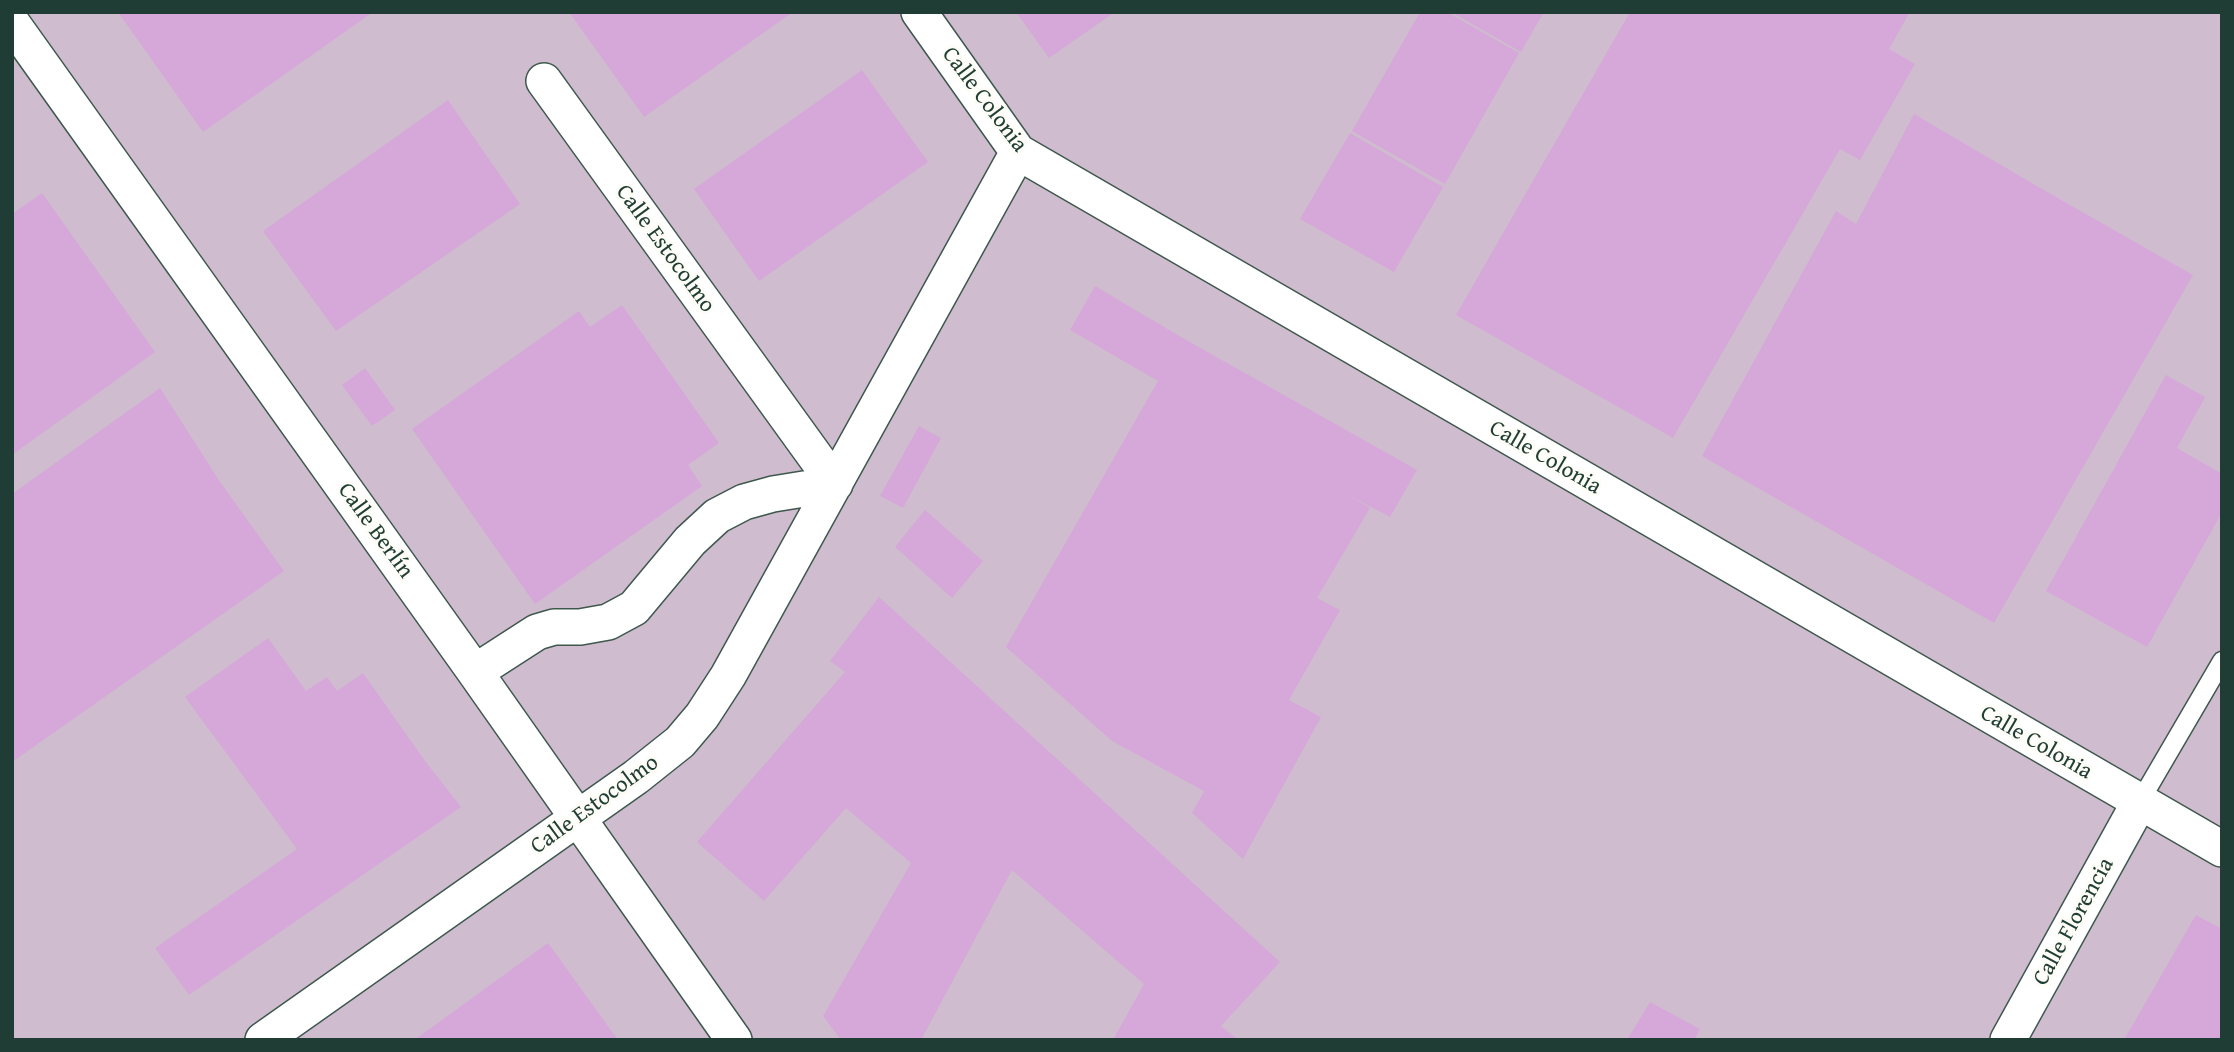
<!DOCTYPE html>
<html>
<head>
<meta charset="utf-8">
<style>
  body { margin:0 }
  #map { position:relative; width:2234px; height:1052px; overflow:hidden; background:#f5efdd; font-family:"Gentium Book Plus",serif }
  canvas { display:block }
  .frame { position:absolute; inset:0; border:14px solid #1f3d34; pointer-events:none }
</style>
</head>
<body>
<div id="map">
<canvas width="2234" height="1052"></canvas>
<div class="frame"></div>
</div>
<script>
const context = document.querySelector('canvas').getContext('2d');
context.lineJoin = 'round';
function paint(path, color) {
  context.fillStyle = color;
  context.fill(path, 'evenodd');
}
function shape(rows) {
  const path = new Path2D();
  for (const r of rows) {
    path.moveTo(r[0], r[1]);
    for (let i = 2; i < r.length; i += 2) path.lineTo(r[i], r[i + 1]);
  }
  return path;
}
function trace(path, color, width, dash) {
  context.strokeStyle = color;
  context.lineWidth = width;
  context.lineCap = dash ? 'butt' : 'round';
  context.setLineDash(dash || []);
  context.stroke(path);
}
function label(font, color, halo, rows, align = 'center') {
  context.font = font + ' "Gentium Book Plus",serif';
  context.lineWidth = 6;
  context.setLineDash([]);
  context.textBaseline = 'middle';
  context.strokeStyle = halo;
  context.fillStyle = color;
  for (const [text, x, y, turn = 0] of rows) {
    context.save();
    context.translate(x, y);
    context.rotate((+turn || 0) * Math.PI / 180);
    context.textAlign = isNaN(turn) ? turn : align;
    if (halo) context.strokeText(text, 0, 0);
    context.fillText(text, 0, 0);
    context.restore();
  }
}
const industrial = shape([
  [12,12,2222,12,2222,1040,12,1040]
]);
const building = shape([
  [118,12,373,12,203,132],
  [569,12,793,12,644,117],
  [1016,12,1115,12,1049,58],
  [1420,12,1447,12,1519,53,1445,184,1352,131],
  [1451,12,1544,12,1521,52],
  [1630,12,1910,12,1889,49,1915,64,1860,160,1840,149,1673,438,1456,315],
  [862,70,928,162,759,281,694,189],
  [448,100,520,204,336,331,263,231],
  [1914,114,2035,185,2193,275,1994,623,1702,456,1836,211,1856,224],
  [1350,133,1443,187,1394,272,1300,219],
  [42,193,155,352,12,455,12,214],
  [1095,286,1181,337,1417,470,1390,517,1350,496,1370,508,1317,598,1340,610,1289,700,1321,717,1243,859,1192,813,1204,791,1112,741,1006,647,1158,381,1070,330],
  [622,305,719,443,688,465,702,486,535,604,412,429,579,311,590,327],
  [365,368,395,410,372,426,342,385],
  [2166,375,2205,397,2177,448,2222,474,2222,512,2147,647,2046,591],
  [160,388,220,482,284,571,12,762,12,494],
  [919,426,941,438,903,508,880,496],
  [925,510,983,561,952,598,895,547],
  [879,597,1280,962,1221,1026,1238,1040,1113,1040,1144,984,1012,870,921,1040,841,1040,823,1016,911,863,846,808,764,901,697,842,845,672,830,661],
  [268,638,306,691,327,677,337,691,363,673,425,761,461,807,189,995,155,948,297,849,185,697],
  [2196,915,2222,929,2222,1040,2124,1040],
  [548,943,618,1040,414,1040,435,1025],
  [1650,1002,1700,1029,1694,1040,1627,1040]
]);
const service = shape([
  [2139,803,2222,661]
]);
const minor = shape([
  [919,12,1018,152,2222,849],
  [12,23,475,672,734,1040],
  [475,672,537,632,554,627,580,627,608,622,634,608,690,541,717,516,744,502,773,494,835,484,544,81],
  [263,1040,636,777,680,742,702,716,728,676,1018,152],
  [2008,1040,2139,803]
]);
const streetNames = [
  ["Calle Colonia",984,100,53],
  ["Calle Estocolmo",665,249,54],
  ["Calle Colonia",1545,458,30],
  ["Calle Berlín",375,531,54],
  ["Calle Colonia",2036,743,30],
  ["Calle Estocolmo",595,805,-36],
  ["Calle Florencia",2074,922,-61]
];
paint(industrial, '#cfbdcf');
paint(building, '#d6a7d9');
trace(service, '#3f584d', 21);
trace(minor, '#3f584d', 38);
trace(service, '#fff', 18);
trace(minor, '#fff', 35);
label('23px', '#1f3d34', '#fdfcf7', streetNames);
</script>
</body>
</html>
